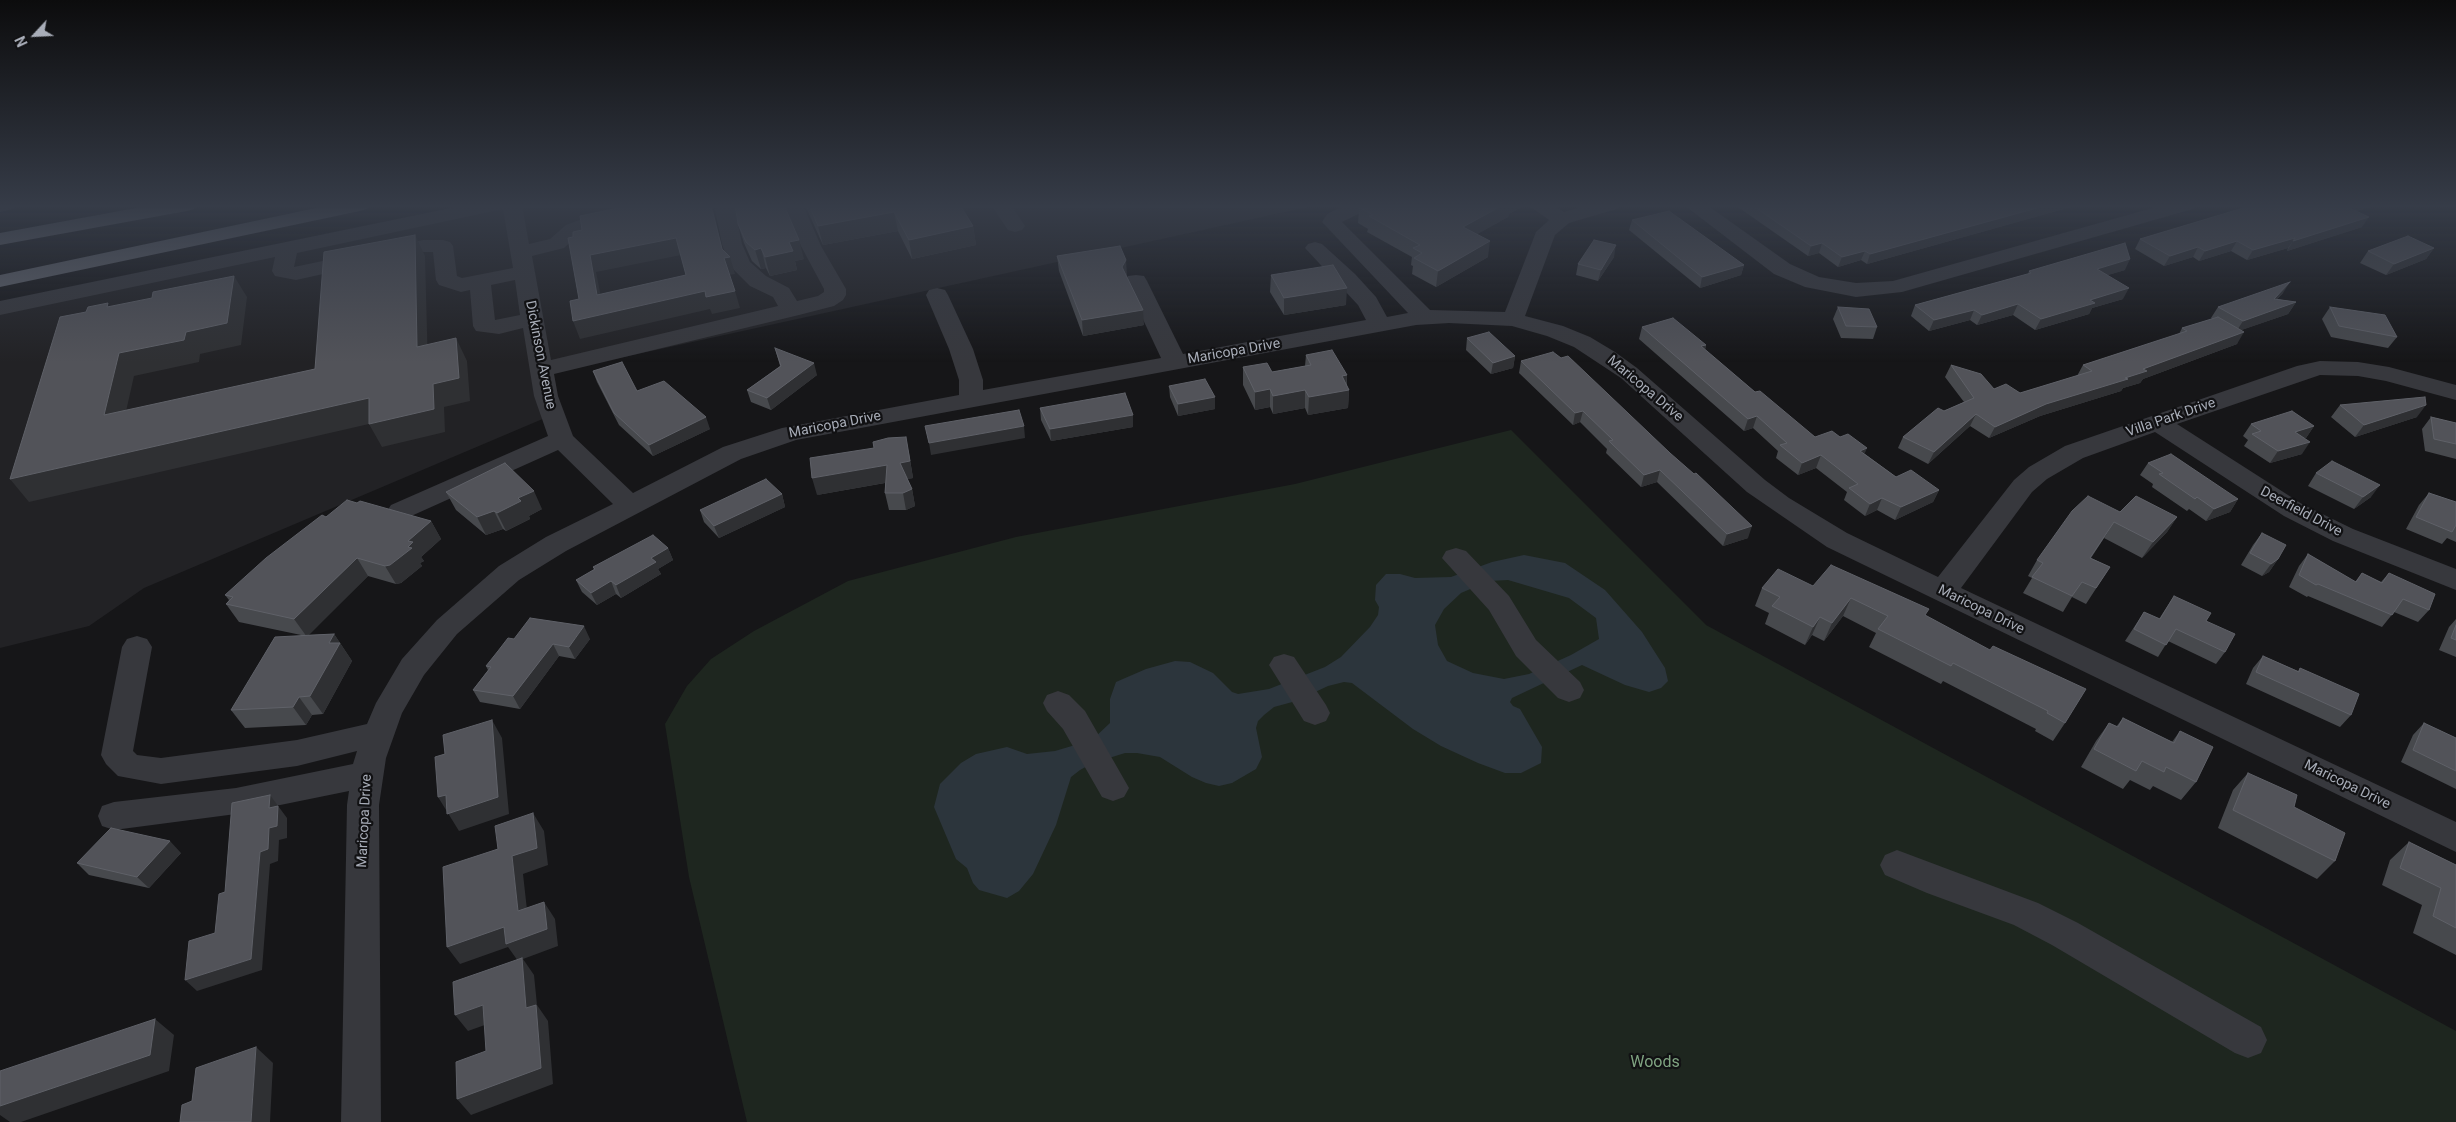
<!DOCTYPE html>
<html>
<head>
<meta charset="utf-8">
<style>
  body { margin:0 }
  #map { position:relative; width:2456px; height:1122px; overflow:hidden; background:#161618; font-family:Roboto,sans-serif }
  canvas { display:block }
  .north { position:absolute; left:10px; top:10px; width:50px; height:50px; -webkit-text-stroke:4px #111113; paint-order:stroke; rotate:245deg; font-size:14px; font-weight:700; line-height:20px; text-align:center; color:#a8adb8 }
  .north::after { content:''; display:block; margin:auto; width:18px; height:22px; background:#a8adb8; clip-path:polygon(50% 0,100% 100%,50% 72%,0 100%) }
</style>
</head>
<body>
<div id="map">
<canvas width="2456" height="1122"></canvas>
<div class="north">N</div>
</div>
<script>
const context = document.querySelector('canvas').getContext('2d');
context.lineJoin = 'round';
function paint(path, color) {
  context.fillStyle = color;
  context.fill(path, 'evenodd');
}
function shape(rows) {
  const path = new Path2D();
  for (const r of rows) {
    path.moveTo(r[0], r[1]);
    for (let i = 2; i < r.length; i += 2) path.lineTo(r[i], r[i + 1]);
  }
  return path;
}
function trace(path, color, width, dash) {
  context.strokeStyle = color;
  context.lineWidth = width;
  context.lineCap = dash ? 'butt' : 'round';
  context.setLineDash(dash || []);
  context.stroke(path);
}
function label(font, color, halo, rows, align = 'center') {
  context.font = font + ' Roboto,sans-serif';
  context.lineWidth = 4.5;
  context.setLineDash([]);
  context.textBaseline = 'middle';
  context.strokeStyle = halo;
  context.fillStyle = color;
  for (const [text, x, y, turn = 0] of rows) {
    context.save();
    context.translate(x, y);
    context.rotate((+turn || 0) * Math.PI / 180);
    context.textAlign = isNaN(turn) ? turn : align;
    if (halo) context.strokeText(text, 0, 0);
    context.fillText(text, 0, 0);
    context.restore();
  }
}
const built = shape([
  [496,205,1317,205,542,375,552,415,144,588,89,626,0,648,0,308]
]);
const green = shape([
  [1511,430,1706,625,2456,1031,2456,1122,747,1122,689,877,665,724,687,686,711,659,754,631,848,581,1016,537,1295,484]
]);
const water = shape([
  [1524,555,1565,563,1605,590,1642,632,1665,668,1668,681,1661,688,1649,692,1625,685,1582,665,1512,698,1510,702,1513,706,1520,709,1542,747,1541,763,1521,773,1505,773,1478,763,1441,746,1413,729,1352,683,1344,682,1328,686,1296,701,1274,707,1264,715,1258,721,1256,728,1262,757,1256,769,1232,783,1219,786,1206,783,1192,777,1160,757,1137,753,1125,753,1093,763,1080,770,1071,777,1056,825,1033,874,1019,891,1007,898,979,890,973,883,967,868,956,859,934,807,940,784,961,763,976,754,1007,747,1027,754,1055,751,1092,740,1110,723,1110,699,1116,682,1146,669,1175,661,1190,662,1213,673,1232,692,1238,694,1269,689,1325,667,1341,657,1370,627,1378,615,1379,607,1375,600,1376,585,1386,574,1400,574,1415,578,1451,577,1492,562],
  [1508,580,1569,598,1596,618,1599,639,1571,655,1529,674,1504,679,1473,673,1447,661,1438,645,1435,625,1444,609,1461,593,1489,581]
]);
const minor = shape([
  [0,205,16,205,13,209,0,212,0,205],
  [465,205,522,205,529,244,550,239,566,225,585,218,641,205,669,205,666,209,654,214,598,227,580,233,564,248,532,256,551,360,778,306,773,297,750,286,729,265,722,244,714,205,734,205,742,244,750,262,766,276,789,288,797,301,818,296,824,292,824,289,801,246,783,205,803,205,821,246,846,289,846,295,843,300,834,306,799,315,554,374,558,396,573,436,633,493,723,447,782,428,959,395,959,380,949,349,926,295,929,290,937,288,945,290,948,295,973,349,983,380,983,390,1161,358,1125,281,1128,276,1136,275,1144,276,1147,281,1183,354,1366,320,1358,305,1305,248,1308,244,1315,242,1322,244,1355,274,1376,297,1387,317,1408,313,1322,222,1327,214,1345,205,1372,205,1369,209,1342,222,1430,310,1505,312,1536,232,1549,220,1528,205,1553,205,1564,212,1587,205,1620,205,1617,209,1569,223,1555,235,1525,316,1563,326,1590,337,1615,352,1637,368,1765,480,1789,498,1847,533,1938,577,2014,480,2029,467,2065,446,2297,366,2320,361,2358,362,2389,367,2456,385,2456,400,2386,381,2358,376,2320,375,2177,424,2302,504,2353,529,2456,569,2456,590,2333,541,2284,516,2155,432,2083,458,2047,479,2032,492,1961,588,2456,822,2456,852,1827,547,1747,492,1621,378,1574,347,1547,336,1512,326,1449,323,1416,325,796,440,741,459,566,551,519,580,457,634,424,675,402,713,386,758,379,805,381,1122,341,1122,347,805,349,791,236,814,114,830,102,826,98,816,102,806,114,802,236,788,353,764,357,751,297,766,161,784,118,776,106,764,101,755,122,647,127,639,137,636,147,639,152,647,133,751,137,755,161,758,297,740,367,724,376,703,402,659,437,620,499,566,546,537,613,504,558,450,409,517,400,520,391,517,387,511,391,505,548,436,534,396,523,328,499,334,476,331,473,326,470,290,461,292,439,285,436,280,433,252,423,252,296,280,275,276,272,271,275,257,0,315,0,301,465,205],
  [503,209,513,268,462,278,457,276,453,246,450,242,443,240,423,240,294,267,297,253,503,209],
  [515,280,520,315,495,320,491,285,515,280],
  [991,205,1011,205,1025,226,1022,230,1015,232,1008,230,991,205],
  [1684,205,1707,205,1790,264,1819,277,1856,283,1893,281,2163,205,2196,205,2193,209,1902,292,1856,297,1805,287,1774,274,1684,205],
  [1456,548,1466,551,1509,596,1536,640,1580,682,1584,690,1580,698,1569,702,1558,698,1516,656,1489,610,1442,558,1446,551,1456,548],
  [1284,654,1294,657,1326,705,1330,713,1326,721,1315,725,1304,721,1269,665,1274,657,1284,654],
  [1058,691,1069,695,1085,711,1129,788,1124,797,1113,801,1102,797,1063,729,1047,711,1043,703,1047,695,1058,691],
  [1897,850,2038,903,2078,923,2261,1027,2267,1040,2261,1053,2248,1058,2235,1053,2052,945,2014,925,1927,893,1885,875,1880,865,1885,855,1897,850]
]);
const highway = shape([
  [152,205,197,205,194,209,187,211,0,245,0,233,152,205],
  [330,205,370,205,367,209,360,211,0,287,0,275,330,205]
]);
const wall = shape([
  [805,205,960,205,973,226,976,245,912,259,898,231,823,245],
  [1364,205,1525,205,1509,214,1508,217,1477,234,1488,257,1436,287,1412,274,1413,266,1411,265,1412,257,1367,232,1368,229,1358,223,1359,207],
  [1735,205,2078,205,1867,264,1861,260,1838,267,1819,253,1808,256],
  [2253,205,2378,205,2356,211,2362,227,2287,251,2288,248,2247,260,2231,251,2199,261,2193,257,2164,266,2135,249,2140,239],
  [1632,220,1744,265,1741,275,1700,288,1629,230],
  [738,224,804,259,795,261,797,270,770,276,766,268,761,269,752,261,744,243],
  [2434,248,2426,259,2386,275,2360,263,2368,251],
  [1057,256,1126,275,1144,325,1083,336,1059,271],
  [1614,257,1598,281,1576,275,1578,264],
  [2125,270,2107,275,2123,299,2092,308,2089,314,2035,330,2013,315,1977,325,1970,320,1929,331,1911,316,1915,305,2028,274,2029,271],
  [1271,275,1346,305,1284,315,1270,292],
  [2283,293,2277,299,2296,302,2288,314,2241,330,2237,344,2143,379,2140,383,2123,388,2121,391,2040,416,1989,438,1970,426,1928,464,1898,448,1903,437,1944,411,1964,402,1945,377,1951,365,1994,389,2020,393,2077,376,2083,365,2179,334,2182,328,2212,319,2211,318,2218,307],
  [1838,307,1877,327,1873,339,1841,338,1833,319],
  [2330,307,2397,337,2388,348,2331,337,2322,319],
  [1642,327,1706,345,1705,350,1755,392,1815,437,1865,454,1896,477,1939,490,1933,502,1895,520,1877,510,1865,516,1844,500,1847,492,1816,468,1798,475,1776,458,1778,451,1753,428,1744,431,1639,339],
  [1467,338,1515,356,1513,368,1491,374,1466,350],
  [775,348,817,375,771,410,751,402,747,390,780,366],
  [1306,355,1347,375,1347,386,1349,390,1348,408,1308,415,1305,408,1273,414,1270,407,1255,410,1243,385,1243,367,1272,372,1305,366],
  [1521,361,1748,538,1723,546,1657,482,1641,487,1606,453,1607,449,1580,422,1573,425,1519,373],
  [593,371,637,391,710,429,653,456,619,425,597,382],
  [1169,386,1215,409,1178,416,1170,397],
  [2340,405,2417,417,2355,437,2331,417],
  [1040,408,1133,427,1051,441,1041,420],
  [2431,417,2456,423,2456,459,2425,451,2422,429],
  [2251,424,2314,426,2306,438,2304,438,2302,454,2270,463,2244,446,2248,440,2243,436],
  [909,453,913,478,907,479,912,489,915,506,906,510,889,510,885,493,885,483,817,495],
  [2148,463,2238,499,2230,512,2206,521,2189,509,2187,511,2152,487,2153,484,2140,475],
  [2316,473,2371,497,2354,509,2308,486],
  [446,492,542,509,529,516,530,519,506,531,503,529,486,535,456,510],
  [2429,493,2456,502,2456,542,2447,538,2442,544,2406,529,2419,505],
  [782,494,785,507,719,538,704,522,700,510],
  [357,503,431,521,441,539,421,557,424,561,420,563,422,566,401,583,396,584,368,576,308,635,334,634,352,661,323,714,312,715,306,725,245,728,231,710,301,635,239,622,226,604,229,600,225,595,326,517],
  [2120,512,2177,517,2167,532,2142,558,2104,538,2091,558,2110,567,2086,604,2072,597,2063,612,2023,593,2032,578,2028,576,2037,560],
  [2262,533,2278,559,2269,572,2262,576,2241,565,2253,545],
  [668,548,673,560,658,569,661,574,621,598,616,594,597,605,582,592,576,580,594,570,593,567],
  [2308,554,2355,582,2362,573,2381,582,2389,573,2429,610,2418,622,2394,612,2382,627,2308,596,2307,597,2289,587,2299,566],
  [1813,586,1926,616,2065,723,2053,741,2035,731,2036,729,1943,681,1941,684,1869,647,1876,633,1843,616,1824,641,1812,635,1805,645,1765,624,1769,613,1755,606,1762,588],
  [2174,596,2206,621,2225,652,2216,664,2168,641,2158,657,2125,641,2144,612,2159,619],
  [2456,619,2456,657,2439,650,2449,627],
  [514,639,590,639,575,659,559,656,520,709,480,702,473,690,488,670,486,666],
  [2263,656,2298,671,2300,668,2351,715,2340,727,2246,684,2253,668],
  [2123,718,2172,742,2180,731,2196,782,2181,800,2153,786,2150,790,2130,780,2123,789,2081,767,2096,741,2109,723,2116,727],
  [2424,723,2456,738,2456,789,2401,762,2413,735],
  [2248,773,2294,807,2335,861,2317,879,2218,828,2233,790],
  [2409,842,2456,865,2456,955,2413,933,2422,905,2382,885,2390,860],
  [181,853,149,888,89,875,77,863]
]);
const shadedWall = shape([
  [711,205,712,206,725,258,730,257,735,274,729,275,724,258],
  [1503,205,1525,205,1509,214,1508,217,1461,243,1463,227],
  [2048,205,2078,205,1867,264,1870,254],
  [2347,205,2378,205,2339,216,2345,206],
  [894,212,898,231,823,245,818,226],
  [2369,217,2362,227,2287,251,2293,241],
  [973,226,976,245,912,259,909,240],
  [415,235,425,256,428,369,417,347],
  [676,238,681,255,596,272,604,312,597,295,590,255],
  [2295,238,2288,248,2247,260,2253,250],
  [799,240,804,259,795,261,797,270,770,276,765,257,789,242],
  [1490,241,1488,257,1436,287,1438,271],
  [2237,241,2231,251,2199,261,2205,251],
  [1822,243,1819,253,1808,256,1811,246],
  [1616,245,1614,257,1598,281,1601,270],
  [2198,247,2193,257,2164,266,2170,256],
  [761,248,766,268,761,269,755,250],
  [2434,248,2426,259,2386,275,2394,264],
  [1865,251,1861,260,1838,267,1842,257],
  [2130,259,2125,270,2092,280,2097,269],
  [1126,260,1127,275,1123,282,1122,267],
  [1744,265,1741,275,1700,288,1702,277],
  [234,276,247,297,241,345,200,354,199,362,134,376,120,438,104,415,119,353,186,332],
  [2290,282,2283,293,2266,310,2274,299],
  [1347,288,1346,305,1284,315,1284,298],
  [2129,288,2123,299,2092,308,2089,314,2035,330,2041,319,2090,300],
  [705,291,735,291,740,308,712,314,710,309,580,339,573,321],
  [2296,302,2288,314,2236,332,2243,321],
  [2018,304,2013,315,1977,325,1982,315],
  [1143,310,1144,325,1083,336,1082,320],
  [1974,310,1970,320,1929,331,1934,320],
  [2244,332,2237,344,2143,379,2140,383,2123,388,2121,391,2040,416,1989,438,1995,427,2046,404,2125,378,2143,369],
  [456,338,467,361,470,401,444,407,445,432,382,447,369,424,433,384],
  [1706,345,1703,357,1701,346],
  [1515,356,1513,368,1491,374,1493,363],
  [814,363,817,375,771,410,767,398],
  [1347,375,1346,390,1349,390,1348,408,1308,415,1309,397,1342,376],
  [1270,389,1270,407,1255,410,1255,392],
  [1305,390,1305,408,1273,414,1273,396],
  [1215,397,1215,409,1178,416,1178,404],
  [369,398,382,421,29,502,10,479],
  [2426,405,2417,417,2355,437,2364,425],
  [1583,411,1580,422,1573,425,1575,413],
  [1976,414,1970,426,1928,464,1934,452],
  [1133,415,1133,427,1051,441,1050,429],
  [1757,416,1753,428,1744,431,1748,419],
  [706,417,710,429,653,456,649,445],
  [1024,426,1025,438,931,455,929,443],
  [2314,426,2306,438,2286,444,2295,432],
  [906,437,913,478,904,480,900,463],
  [2310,442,2302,454,2270,463,2278,451],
  [1867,448,1862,460,1860,451],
  [1821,455,1816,468,1798,475,1802,463],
  [887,465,890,482,817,495,812,478],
  [1660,470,1657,482,1641,487,1644,475],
  [2380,485,2371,497,2354,509,2363,497],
  [912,489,915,506,906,510,903,493],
  [1939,490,1933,502,1895,520,1901,507],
  [534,491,542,509,529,516,530,519,506,531,497,513,518,498],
  [782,494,785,507,719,538,714,526],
  [1882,498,1877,510,1865,516,1870,504],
  [2238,499,2230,512,2206,521,2214,509],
  [494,511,503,529,486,535,477,517],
  [2177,517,2167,532,2142,558,2153,542],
  [431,521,441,539,421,557,424,561,420,563,422,566,401,583,396,584,385,566,408,547,408,541],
  [2114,522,2104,538,2080,574,2090,558],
  [1752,526,1748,538,1723,546,1727,534],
  [668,548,673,560,658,569,661,574,621,598,616,585,651,558],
  [357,558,368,576,307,637,294,619],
  [2278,559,2269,572,2262,576,2271,564],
  [611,581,616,594,597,605,591,593],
  [1851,598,1843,616,1824,641,1832,623],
  [1820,617,1812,635,1805,645,1813,627],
  [584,626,590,639,575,659,569,647],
  [334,634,352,661,323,714,310,696,329,643],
  [553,644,559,656,520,709,513,696],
  [299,697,312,715,306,725,293,707],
  [492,720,502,738,509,814,459,831,438,797],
  [270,795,287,818,287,838,279,840,278,861,270,864,262,970,197,991,185,980,251,959,260,852,269,808],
  [533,813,544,831,548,865,523,874,529,928,518,911,512,856],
  [170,841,181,853,149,888,137,877],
  [544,902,555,919,558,946,523,959,534,975,537,1005,548,1021,553,1084,471,1115,457,1099,526,1008,518,961,508,947,460,964,447,947],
  [483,1005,496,1021,468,1031,455,1015],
  [155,1019,174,1035,169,1071,21,1122,10,1122,0,1115,0,1106],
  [256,1047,273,1063,270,1122,251,1122]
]);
const building = shape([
  [632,205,711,205,722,249,730,257,724,258,735,291,706,297,705,291,573,321,570,301,579,299,568,238,573,237,573,232,582,230,580,216,632,205],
  [676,238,686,275,597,295,590,255,676,238],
  [735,205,784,205,799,240,789,242,793,251,765,257,761,248,755,250,746,242,738,224,735,205],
  [809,205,960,205,973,226,909,240,894,212,818,226,809,205],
  [1364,205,1503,205,1463,227,1490,241,1438,271,1414,258,1422,253,1413,248,1420,245,1369,216,1373,215,1359,207,1364,205],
  [1752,205,2048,205,1870,254,1865,251,1842,257,1822,243,1811,246,1752,205],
  [2253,205,2347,205,2345,206,2369,217,2293,241,2295,238,2253,250,2237,241,2205,251,2198,247,2170,256,2140,239,2253,205],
  [1669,211,1744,265,1702,277,1632,220,1669,211],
  [415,235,417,347,456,338,459,378,433,384,434,409,369,424,369,398,10,479,60,317,86,312,88,307,108,303,107,307,152,298,153,292,234,276,227,323,186,332,184,340,119,353,104,415,315,369,324,252,415,235],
  [2408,236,2434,248,2394,264,2368,251,2408,236],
  [1594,240,1616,245,1601,270,1578,264,1594,240],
  [2125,243,2130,259,2097,269,2129,288,2090,300,2095,303,2041,319,2018,304,1982,315,1974,310,1934,320,1915,305,2031,273,2029,271,2125,243],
  [1120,246,1126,260,1122,267,1143,310,1082,320,1057,256,1120,246],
  [1333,265,1347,288,1284,298,1271,275,1333,265],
  [2290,282,2274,299,2296,302,2243,321,2218,307,2290,282],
  [1838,307,1869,309,1877,327,1846,326,1838,307],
  [2330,307,2385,315,2397,337,2339,326,2330,307],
  [2218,317,2244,332,2143,369,2147,371,2125,378,2128,379,2046,404,1995,427,1976,414,1934,452,1903,437,1938,408,1944,411,1974,398,1951,365,1981,374,1994,389,2006,384,2020,393,2092,371,2083,365,2187,331,2182,328,2218,317],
  [1673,318,1706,345,1701,346,1755,392,1760,391,1815,437,1832,431,1840,437,1848,434,1867,448,1860,451,1896,477,1911,470,1939,490,1901,507,1882,498,1870,504,1849,488,1858,484,1821,455,1802,463,1780,445,1787,443,1757,416,1748,419,1642,327,1673,318],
  [1489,332,1515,356,1493,363,1467,338,1489,332],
  [775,348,814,363,767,398,747,390,781,366,775,348],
  [1332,350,1347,375,1342,376,1349,390,1309,397,1305,390,1273,396,1270,389,1255,392,1243,367,1267,363,1272,372,1311,365,1306,355,1332,350],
  [1553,352,1561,358,1568,356,1670,453,1694,474,1696,473,1752,526,1727,534,1660,470,1644,475,1609,441,1613,440,1583,411,1575,413,1521,361,1553,352],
  [622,362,637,391,664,381,706,417,649,445,614,413,593,371,622,362],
  [1205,379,1215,397,1178,404,1169,386,1205,379],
  [1125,393,1133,415,1050,429,1040,408,1125,393],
  [2425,397,2426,405,2364,425,2340,405,2425,397],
  [1019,410,1024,426,929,443,925,426,1019,410],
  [2292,411,2314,426,2295,432,2310,442,2278,451,2252,434,2261,431,2251,424,2292,411],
  [2431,417,2456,423,2456,444,2434,439,2431,417],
  [906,437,910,461,900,463,912,489,903,493,885,493,887,465,812,478,810,458,874,448,873,442,888,438,906,437],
  [2171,454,2238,499,2214,509,2197,497,2195,499,2159,474,2163,473,2148,463,2171,454],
  [2332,461,2380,485,2363,497,2316,473,2332,461],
  [505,463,534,491,518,498,521,501,497,513,494,511,477,517,446,492,505,463],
  [766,479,782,494,714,526,700,510,766,479],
  [2429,493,2456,502,2456,525,2452,532,2416,517,2429,493],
  [2088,496,2120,512,2136,496,2177,517,2153,542,2114,522,2090,558,2110,567,2096,588,2082,582,2072,596,2032,577,2043,563,2037,560,2072,511,2088,496],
  [347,500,357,503,360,501,431,521,408,541,413,542,408,547,412,548,390,565,385,566,357,558,294,619,226,604,233,597,225,595,266,558,322,515,326,517,347,500],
  [2262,533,2286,545,2278,559,2271,564,2250,553,2262,533],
  [653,535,668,548,651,558,656,562,616,585,611,581,591,593,576,580,595,569,593,567,653,535],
  [2308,554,2356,582,2362,573,2382,583,2389,573,2435,594,2429,610,2403,599,2392,615,2318,584,2316,585,2299,575,2308,554],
  [1831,565,1929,609,1925,615,1990,650,1993,646,2086,689,2065,723,2047,713,2048,711,1953,663,1951,666,1878,629,1888,616,1851,598,1832,623,1820,617,1813,627,1772,606,1780,597,1762,588,1778,569,1813,586,1831,565],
  [2174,596,2211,613,2206,621,2235,634,2225,652,2176,629,2166,645,2134,629,2144,612,2160,619,2174,596],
  [530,618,584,626,569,647,553,644,513,696,473,690,491,667,486,666,498,651,508,638,514,639,530,618],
  [2456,625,2456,640,2451,638,2456,625],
  [334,634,329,643,340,643,310,696,299,697,293,707,231,710,275,637,334,634],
  [2263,656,2299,672,2300,668,2359,694,2351,715,2256,672,2263,656],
  [2123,718,2174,743,2180,731,2213,747,2196,782,2166,767,2164,772,2142,761,2136,771,2094,749,2109,723,2118,727,2123,718],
  [492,720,498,797,447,814,446,795,438,797,435,757,445,754,443,735,492,720],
  [2424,723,2456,738,2456,771,2413,750,2424,723],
  [2248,773,2297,795,2294,807,2345,833,2335,861,2233,810,2248,773],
  [270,795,269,808,278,806,277,826,269,828,268,849,260,852,251,959,185,980,189,941,215,933,219,894,225,892,232,803,270,795],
  [533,813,537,848,512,856,518,911,544,902,547,929,506,944,504,927,447,947,443,867,498,849,495,826,533,813],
  [111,828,170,841,137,877,77,863,111,828],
  [2409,842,2456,865,2456,928,2433,916,2441,888,2400,868,2409,842],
  [522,958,526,1008,536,1005,541,1068,457,1099,456,1062,486,1051,483,1005,455,1015,453,982,522,958],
  [155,1019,150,1055,0,1106,0,1071,155,1019],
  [256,1047,251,1122,180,1122,182,1105,192,1101,196,1068,256,1047]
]);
const streetNames = [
  ["Maricopa Drive",1234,352,-10],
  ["Dickinson Avenue",540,355,79],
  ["Maricopa Drive",1645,389,40],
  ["Villa Park Drive",2171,418,-19],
  ["Maricopa Drive",835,425,-11],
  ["Deerfield Drive",2301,512,28],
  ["Maricopa Drive",1981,610,26],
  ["Maricopa Drive",2347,785,26],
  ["Maricopa Drive",365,821,-87]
];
const nearParknames = [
  ["Woods",1655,1063]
];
paint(built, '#222225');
paint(green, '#1e261f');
paint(water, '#2c353c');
paint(minor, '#37383d');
paint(highway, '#63666e');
paint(wall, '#47494d');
paint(shadedWall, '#2f3033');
paint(building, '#525359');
trace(building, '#5f6168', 1);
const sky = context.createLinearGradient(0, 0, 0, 362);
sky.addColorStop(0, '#0c0c0d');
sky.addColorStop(0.57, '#363c48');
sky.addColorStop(1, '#363c4800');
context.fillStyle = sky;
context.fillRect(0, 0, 2456, 362);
label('14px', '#a8adb8', '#111113', streetNames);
label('16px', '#7fa381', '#111113', nearParknames);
</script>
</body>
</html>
